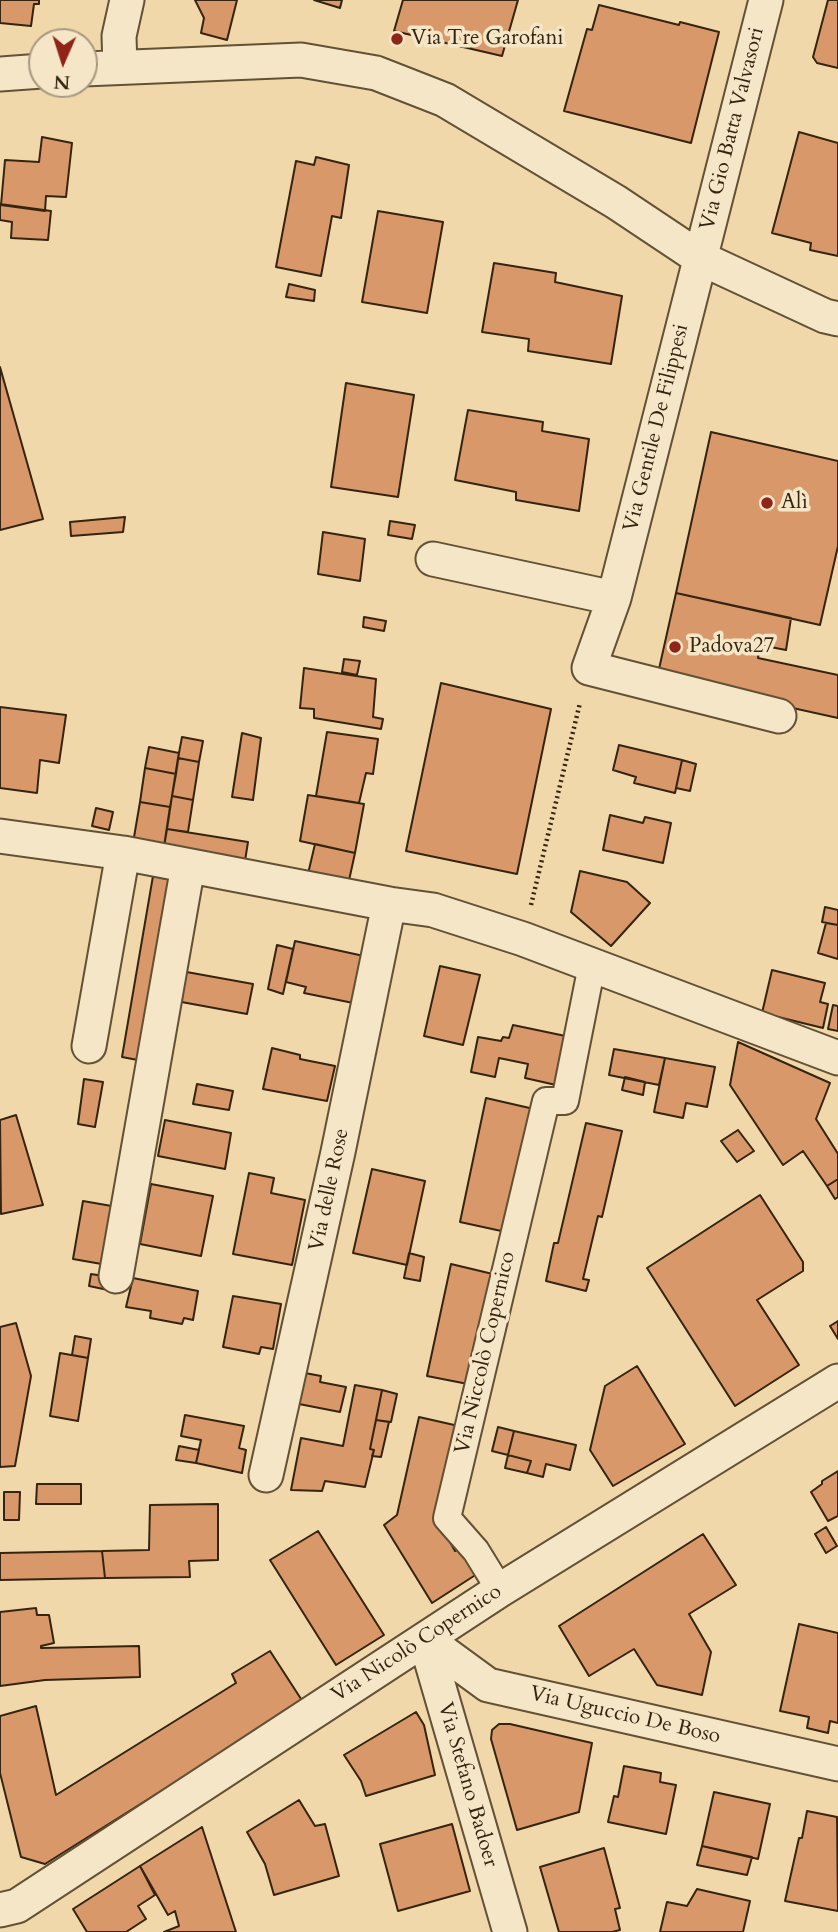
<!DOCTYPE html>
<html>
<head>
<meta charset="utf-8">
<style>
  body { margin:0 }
  #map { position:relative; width:838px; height:1932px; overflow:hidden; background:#f0d8aa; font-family:Cardo,serif }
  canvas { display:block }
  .north { position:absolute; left:28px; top:28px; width:70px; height:70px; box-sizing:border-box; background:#f5e6c8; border:2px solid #a8987e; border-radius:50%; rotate:183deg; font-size:19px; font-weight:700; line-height:28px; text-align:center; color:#342410 }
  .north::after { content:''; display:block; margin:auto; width:24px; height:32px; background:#8f2418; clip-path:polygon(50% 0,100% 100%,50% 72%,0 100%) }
</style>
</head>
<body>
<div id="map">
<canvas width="838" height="1932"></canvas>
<div class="north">N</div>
</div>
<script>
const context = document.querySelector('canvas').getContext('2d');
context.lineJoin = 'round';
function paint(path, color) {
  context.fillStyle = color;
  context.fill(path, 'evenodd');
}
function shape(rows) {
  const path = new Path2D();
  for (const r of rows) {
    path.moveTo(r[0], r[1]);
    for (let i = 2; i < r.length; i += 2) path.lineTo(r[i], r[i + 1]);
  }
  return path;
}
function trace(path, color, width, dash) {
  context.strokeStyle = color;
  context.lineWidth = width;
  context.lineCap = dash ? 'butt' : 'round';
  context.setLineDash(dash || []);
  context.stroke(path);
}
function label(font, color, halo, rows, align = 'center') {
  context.font = font + ' Cardo,serif';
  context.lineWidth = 7;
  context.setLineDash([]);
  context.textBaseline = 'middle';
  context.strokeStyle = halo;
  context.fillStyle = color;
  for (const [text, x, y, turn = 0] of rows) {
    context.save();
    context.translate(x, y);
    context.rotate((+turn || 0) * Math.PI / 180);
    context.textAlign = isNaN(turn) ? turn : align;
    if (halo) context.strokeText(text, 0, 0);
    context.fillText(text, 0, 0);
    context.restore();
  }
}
const building = shape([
  [0,0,39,0,39,4,34,4,31,26,0,23,0,0],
  [195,0,237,0,227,40,201,33,204,18,195,0],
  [314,0,342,0,340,8,314,0],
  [403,0,518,0,502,56,394,31,403,0],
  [828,0,838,0,838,68,817,63,813,57,828,0],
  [599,5,679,25,680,22,719,32,691,143,564,111,587,29,592,30,599,5],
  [799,132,838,143,838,256,810,250,811,243,772,233,799,132],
  [42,137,72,143,66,197,46,196,45,211,1,205,5,160,39,162,42,137],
  [316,157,349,165,341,218,332,216,321,276,276,267,296,161,314,165,316,157],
  [0,204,51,211,48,240,11,238,12,222,0,220,0,204],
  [378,211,443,222,427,313,362,302,378,211],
  [494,263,556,273,555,282,622,296,611,364,528,351,529,339,482,332,494,263],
  [289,284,315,290,314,301,286,297,289,284],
  [0,367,43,519,0,530,0,367],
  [346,383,414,395,398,497,331,487,346,383],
  [468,410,543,422,542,431,589,439,579,511,516,500,516,492,455,480,468,410],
  [711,432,838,461,838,546,820,625,676,593,711,432],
  [125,517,123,532,71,536,70,522,125,517],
  [390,521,415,525,412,539,388,535,390,521],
  [323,532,365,539,360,581,318,574,323,532],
  [676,593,791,618,786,650,760,645,758,658,838,675,838,718,657,678,676,593],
  [364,617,386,621,384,631,363,627,364,617],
  [344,659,360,661,357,675,342,672,344,659],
  [304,668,376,679,373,717,383,719,381,729,314,718,314,709,300,708,304,668],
  [441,683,551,709,517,874,406,851,441,683],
  [0,707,66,715,59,763,40,760,37,793,0,788,0,707],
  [327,732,378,739,373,774,366,773,359,803,316,796,327,732],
  [242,733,261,738,253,800,232,797,242,733],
  [182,737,203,741,199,762,178,758,182,737],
  [619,745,682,760,675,793,634,783,636,777,613,770,619,745],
  [149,747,179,753,176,774,145,768,149,747],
  [178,758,199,762,193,800,172,796,178,758],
  [682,760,696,764,690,791,676,788,682,760],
  [145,768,176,774,170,807,140,802,145,768],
  [308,795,364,804,355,853,300,841,308,795],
  [172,796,193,800,188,832,167,829,172,796],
  [140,802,170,807,163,853,132,849,140,802],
  [96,808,113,812,109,830,92,826,96,808],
  [610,815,643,823,645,817,671,823,663,863,603,850,610,815],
  [167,829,248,842,244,867,163,853,167,829],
  [315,844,355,853,348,885,307,878,315,844],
  [580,871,627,882,650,903,611,946,571,912,580,871],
  [153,876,180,882,148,1062,122,1057,153,876],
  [825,907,838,910,838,925,822,922,825,907],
  [826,923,838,925,838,959,818,953,826,923],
  [295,941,373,958,363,1005,304,993,306,987,286,982,295,941],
  [277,945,293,949,283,994,268,989,277,945],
  [440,966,480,975,463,1045,424,1036,440,966],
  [772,970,825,983,820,1002,828,1004,823,1028,762,1013,772,970],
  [181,971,253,984,247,1014,176,1001,181,971],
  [833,1005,838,1006,838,1031,828,1029,833,1005],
  [513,1025,575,1038,565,1087,525,1078,528,1064,499,1058,495,1077,471,1072,478,1037,501,1041,503,1037,509,1038,513,1025],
  [738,1042,830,1083,816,1119,838,1154,838,1179,827,1186,803,1151,783,1165,730,1085,738,1042],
  [272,1048,300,1055,300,1059,335,1066,327,1101,263,1089,272,1048],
  [614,1049,665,1058,659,1085,609,1075,614,1049],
  [665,1058,715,1067,707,1107,686,1103,683,1118,654,1112,665,1058],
  [625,1077,645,1082,643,1095,622,1090,625,1077],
  [84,1079,103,1082,95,1127,78,1124,84,1079],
  [197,1084,233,1091,229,1110,193,1104,197,1084],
  [486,1098,534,1109,506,1232,460,1222,486,1098],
  [16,1115,43,1205,1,1214,0,1120,16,1115],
  [165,1120,231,1133,225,1169,158,1156,165,1120],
  [586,1123,622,1131,602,1217,598,1216,583,1279,589,1280,586,1291,546,1281,554,1243,558,1243,586,1123],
  [738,1130,754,1151,737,1162,721,1141,738,1130],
  [372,1169,425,1181,407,1265,353,1253,372,1169],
  [249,1173,274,1178,271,1193,305,1200,292,1265,233,1254,249,1173],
  [838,1179,838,1197,835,1199,827,1186,838,1179],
  [151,1184,213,1196,201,1256,140,1244,151,1184],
  [760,1195,803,1262,803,1271,757,1300,799,1365,735,1406,647,1268,760,1195],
  [83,1201,123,1208,113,1266,73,1259,83,1201],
  [409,1253,424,1257,420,1281,404,1278,409,1253],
  [451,1264,497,1275,473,1385,427,1376,451,1264],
  [91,1274,110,1277,108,1290,89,1286,91,1274],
  [133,1278,198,1291,193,1320,184,1318,182,1324,150,1318,151,1311,126,1307,133,1278],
  [233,1296,281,1304,273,1349,261,1347,259,1354,223,1347,233,1296],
  [838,1321,838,1339,830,1326,838,1321],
  [16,1323,31,1376,15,1466,0,1467,0,1327,16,1323],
  [75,1336,91,1339,88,1358,72,1355,75,1336],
  [60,1353,88,1358,78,1421,50,1416,60,1353],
  [637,1366,685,1444,613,1486,590,1450,605,1386,637,1366],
  [305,1373,321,1376,320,1382,346,1387,340,1412,299,1404,305,1373],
  [355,1385,382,1390,370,1449,374,1450,365,1487,325,1481,322,1491,291,1490,301,1438,343,1446,355,1385],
  [382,1390,397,1394,391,1422,376,1420,382,1390],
  [185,1415,244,1426,239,1448,246,1450,242,1473,196,1463,201,1440,181,1436,185,1415],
  [419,1417,463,1427,441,1526,455,1551,461,1548,477,1574,432,1603,384,1525,397,1515,419,1417],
  [376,1420,389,1422,381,1457,372,1456,374,1450,370,1449,376,1420],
  [498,1427,514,1431,508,1455,492,1451,498,1427],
  [514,1431,576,1445,570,1470,546,1464,543,1477,527,1473,531,1461,508,1455,514,1431],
  [179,1446,199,1450,196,1463,176,1460,179,1446],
  [508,1455,531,1461,527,1473,505,1468,508,1455],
  [838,1471,838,1516,828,1521,811,1492,822,1484,822,1481,838,1471],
  [37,1484,81,1484,81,1504,36,1504,37,1484],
  [4,1492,20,1492,19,1520,4,1520,4,1492],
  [218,1504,218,1560,189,1561,190,1577,105,1578,102,1551,149,1550,150,1505,218,1504],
  [826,1527,837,1546,826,1553,815,1534,826,1527],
  [318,1531,384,1635,336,1665,270,1560,318,1531],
  [703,1534,736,1585,689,1614,711,1652,702,1695,657,1685,634,1649,589,1676,559,1626,703,1534],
  [102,1551,105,1578,0,1580,0,1553,102,1551],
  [36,1608,37,1615,49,1615,54,1643,41,1646,41,1648,139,1646,140,1677,45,1680,0,1686,0,1612,36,1608],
  [799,1624,838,1633,838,1723,830,1721,828,1733,807,1728,809,1717,780,1711,799,1624],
  [270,1651,303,1702,45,1864,21,1857,0,1773,0,1716,36,1706,56,1795,236,1683,232,1674,270,1651],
  [416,1712,424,1725,435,1775,366,1796,361,1781,344,1755,416,1712],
  [499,1724,510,1724,592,1743,579,1812,517,1830,491,1739,492,1730,499,1724],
  [624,1766,661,1773,660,1782,676,1785,666,1834,608,1822,614,1796,618,1797,624,1766],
  [714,1792,770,1804,758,1859,702,1846,714,1792],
  [299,1800,315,1826,325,1824,339,1876,274,1895,265,1864,247,1832,299,1800],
  [807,1811,837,1817,838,1911,785,1901,799,1838,802,1838,807,1811],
  [452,1824,470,1891,398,1911,380,1844,452,1824],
  [202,1827,236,1932,164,1932,179,1926,175,1911,168,1915,140,1866,202,1827],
  [702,1846,752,1857,747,1875,697,1865,702,1846],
  [604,1848,620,1908,615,1909,620,1930,612,1932,559,1932,540,1867,604,1848],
  [140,1866,155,1895,138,1906,146,1919,126,1932,87,1932,73,1909,140,1866],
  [697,1889,750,1901,743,1932,660,1932,667,1902,687,1906,697,1889]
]);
const path = shape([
  [531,905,580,703]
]);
const pedestrian = shape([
  [500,1590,476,1551,447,1518,546,1101,565,1101,592,965]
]);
const minor = shape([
  [120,67,119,36,127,0],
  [84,69,301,60,376,73,445,100,616,202,700,258,825,316,838,319],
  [0,74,42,71],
  [433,559,614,598,766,0],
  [614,598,589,668,779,716],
  [0,836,123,853,389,904,433,910,523,939,838,1058],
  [89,1046,123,853],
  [116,1276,188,866],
  [266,1475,338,1152,389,904],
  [425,1639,488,1685,838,1764],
  [425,1639,510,1932],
  [0,1910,17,1906,500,1590,838,1381]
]);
const markers = [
  [397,39,7,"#8f2418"],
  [767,503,7,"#8f2418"],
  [675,647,7,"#8f2418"]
];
const poiNames = [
  ["Via Tre Garofani",411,39],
  ["Alì",781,503],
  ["Padova27",689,647]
];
const streetNames = [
  ["Via Gio Batta Valvasori",733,129,-76],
  ["Via Gentile De Filippesi",657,428,-76],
  ["Via delle Rose",330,1190,-78],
  ["Via Niccolò Copernico",486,1353,-77],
  ["Via Nicolò Copernico",417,1644,-33],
  ["Via Uguccio De Boso",625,1716,13],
  ["Via Stefano Badoer",467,1785,74]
];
paint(building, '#d8986a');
trace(building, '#342410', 2);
trace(pedestrian, '#635136', 30);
trace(minor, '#635136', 37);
trace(path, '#342410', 4.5, [2, 3.5]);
trace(pedestrian, '#f5e6c8', 26);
trace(minor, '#f5e6c8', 33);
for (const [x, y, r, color] of markers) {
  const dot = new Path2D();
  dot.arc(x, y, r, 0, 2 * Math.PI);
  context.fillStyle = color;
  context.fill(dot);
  trace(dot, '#f5e6c8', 2.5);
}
label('21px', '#342410', '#f5e6c8', poiNames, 'left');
label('21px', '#342410', '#f5e6c8', streetNames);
</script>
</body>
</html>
